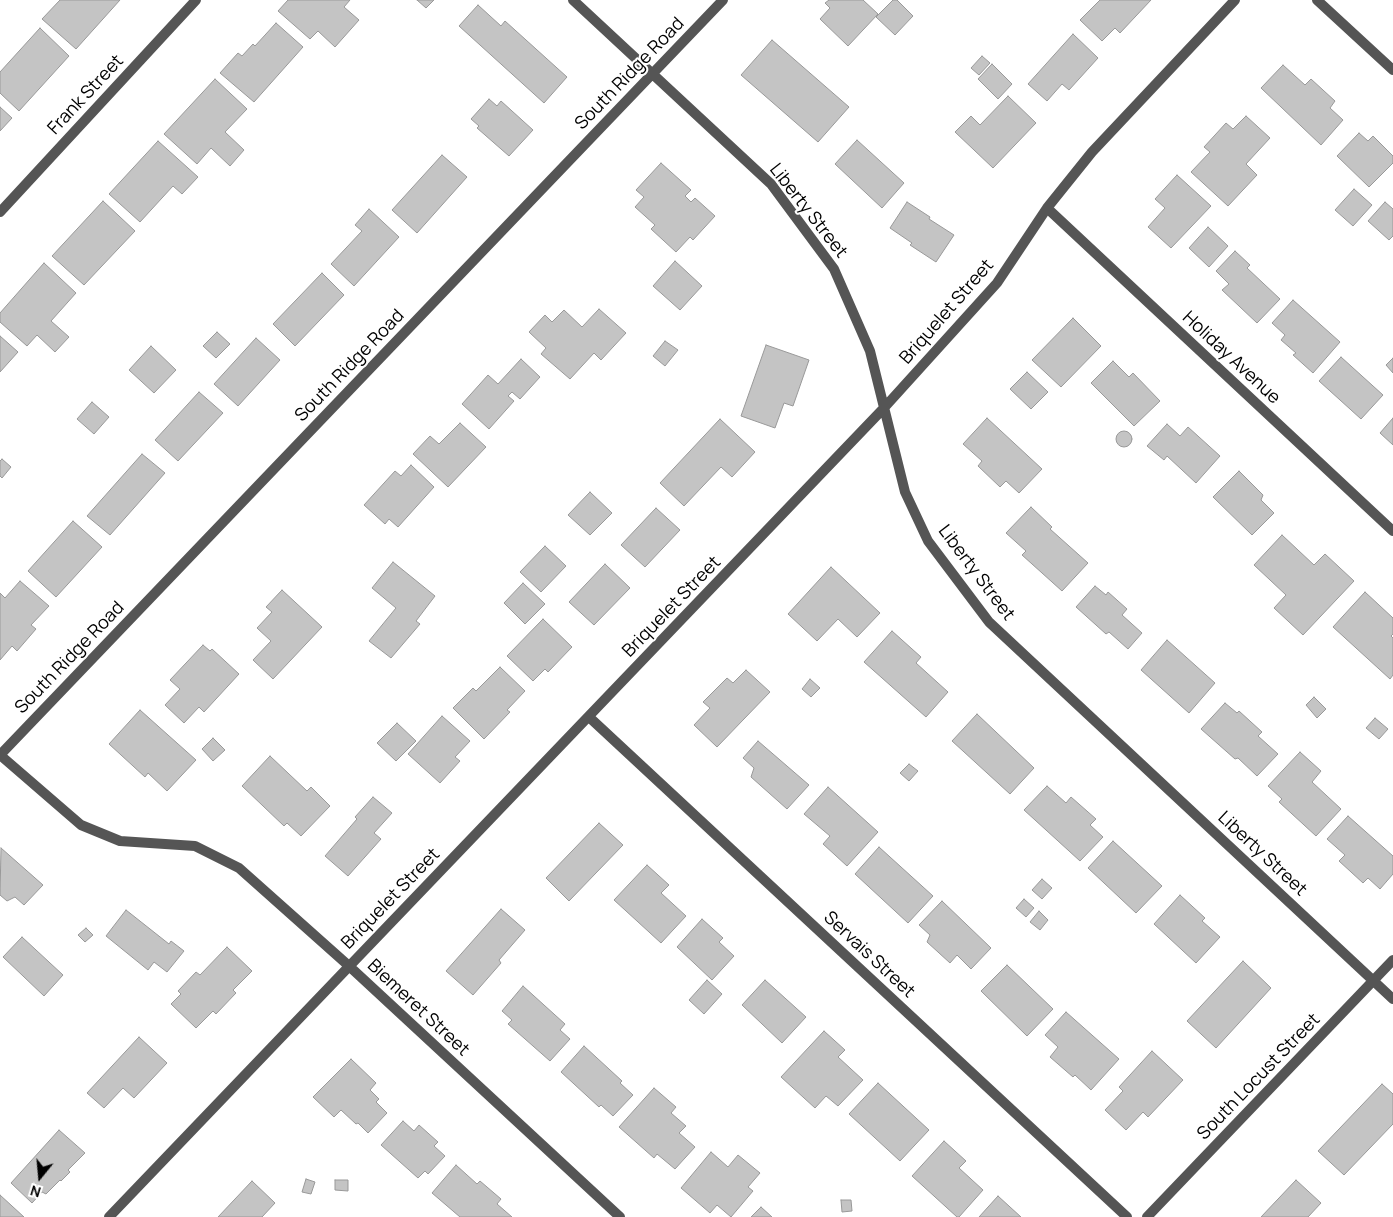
<!DOCTYPE html>
<html>
<head>
<meta charset="utf-8">
<style>
  body { margin:0 }
  #map { position:relative; width:1393px; height:1217px; overflow:hidden; background:#fff; font-family:Manrope,sans-serif }
  canvas { display:block }
  .north { position:absolute; left:15px; top:1152px; width:50px; height:50px; -webkit-text-stroke:4px #fff; paint-order:stroke; rotate:197deg; font-size:14px; font-weight:700; line-height:20px; text-align:center; color:#000 }
  .north::after { content:''; display:block; margin:auto; width:18px; height:22px; background:#000; clip-path:polygon(50% 0,100% 100%,50% 72%,0 100%) }
</style>
</head>
<body>
<div id="map">
<canvas width="1393" height="1217"></canvas>
<div class="north">N</div>
</div>
<script>
const context = document.querySelector('canvas').getContext('2d');
context.lineJoin = 'round';
function paint(path, color) {
  context.fillStyle = color;
  context.fill(path, 'evenodd');
}
function shape(rows) {
  const path = new Path2D();
  for (const r of rows) {
    if (r.length === 3) {
      path.moveTo(r[0] + r[2], r[1]);
      path.arc(r[0], r[1], r[2], 0, 2 * Math.PI);
      continue;
    }
    path.moveTo(r[0], r[1]);
    for (let i = 2; i < r.length; i += 2) path.lineTo(r[i], r[i + 1]);
  }
  return path;
}
function trace(path, color, width, dash) {
  context.strokeStyle = color;
  context.lineWidth = width;
  context.lineCap = dash ? 'butt' : 'round';
  context.setLineDash(dash || []);
  context.stroke(path);
}
function label(font, color, halo, rows, align = 'center') {
  context.font = font + ' Manrope,sans-serif';
  context.lineWidth = 4;
  context.setLineDash([]);
  context.textBaseline = 'middle';
  context.strokeStyle = halo;
  context.fillStyle = color;
  for (const [text, x, y, turn = 0] of rows) {
    context.save();
    context.translate(x, y);
    context.rotate((+turn || 0) * Math.PI / 180);
    context.textAlign = isNaN(turn) ? turn : align;
    if (halo) context.strokeText(text, 0, 0);
    context.fillText(text, 0, 0);
    context.restore();
  }
}
const building = shape([
  [60,0,120,0,76,49,42,19,60,0],
  [288,0,350,0,344,7,359,20,335,47,318,31,310,39,278,11,288,0],
  [417,0,434,0,426,8,417,0],
  [829,0,863,0,878,14,848,46,820,19,830,8,825,3,829,0],
  [893,0,897,0,913,16,895,35,876,17,893,0],
  [1100,0,1151,0,1120,33,1115,28,1102,41,1080,20,1100,0],
  [478,5,501,26,505,21,567,77,544,103,459,26,478,5],
  [276,23,303,47,254,102,220,73,238,53,242,56,253,44,255,46,276,23],
  [40,28,69,56,19,111,0,93,0,72,40,28],
  [1073,34,1098,58,1069,90,1062,84,1047,101,1028,84,1073,34],
  [772,40,849,107,818,142,741,75,772,40],
  [982,56,990,63,979,75,971,68,982,56],
  [992,64,1012,84,998,99,978,79,992,64],
  [1283,65,1305,85,1311,79,1335,101,1330,108,1343,120,1321,145,1261,88,1283,65],
  [215,79,247,109,225,132,244,150,230,166,211,148,197,164,164,134,215,79],
  [1008,96,1036,123,993,168,955,132,971,116,980,125,1008,96],
  [489,99,497,106,501,101,533,130,509,156,477,128,479,126,471,119,489,99],
  [0,107,12,118,0,131,0,107],
  [1246,116,1270,138,1246,164,1257,175,1228,206,1191,172,1210,152,1204,147,1226,123,1233,129,1246,116],
  [1359,133,1368,141,1373,136,1393,156,1393,163,1369,187,1337,156,1359,133],
  [857,140,904,183,882,208,835,164,857,140],
  [158,141,198,177,182,194,173,186,140,222,109,194,158,141],
  [442,155,467,177,417,233,392,210,442,155],
  [661,163,691,190,685,196,691,202,695,198,715,216,693,240,690,237,676,252,651,229,655,225,635,207,644,197,636,190,661,163],
  [1177,175,1211,206,1171,248,1148,227,1165,208,1155,199,1177,175],
  [1354,189,1372,205,1353,226,1335,210,1354,189],
  [103,201,135,231,84,285,52,256,103,201],
  [907,202,930,217,929,219,954,235,936,262,910,245,912,243,890,228,907,202],
  [1385,202,1393,209,1393,236,1389,240,1368,221,1385,202],
  [369,209,399,237,354,286,331,264,362,231,355,225,369,209],
  [1208,227,1228,246,1209,267,1189,248,1208,227],
  [1235,251,1250,265,1247,268,1280,299,1257,323,1222,290,1229,284,1216,271,1235,251],
  [675,261,702,286,680,310,653,286,675,261],
  [44,263,76,293,51,321,69,337,55,352,37,335,27,346,0,322,0,313,44,263],
  [322,273,344,295,295,346,273,324,322,273],
  [1293,300,1340,342,1313,373,1293,355,1296,353,1281,340,1285,335,1272,323,1293,300],
  [599,309,626,333,601,360,594,353,570,379,541,354,546,348,529,332,545,315,552,322,564,310,582,327,599,309],
  [1073,318,1101,346,1061,387,1032,360,1073,318],
  [217,332,230,344,216,358,203,346,217,332],
  [0,336,18,352,0,372,0,336],
  [256,338,280,360,238,406,214,384,256,338],
  [665,341,678,350,665,366,653,356,665,341],
  [766,345,809,360,793,406,784,403,775,428,741,416,766,345],
  [151,346,176,370,154,393,129,370,151,346],
  [1341,357,1383,395,1361,419,1319,381,1341,357],
  [1393,358,1393,373,1386,365,1393,358],
  [521,359,540,377,520,399,512,392,508,396,514,401,489,429,462,404,488,375,498,384,521,359],
  [1113,361,1129,377,1133,373,1160,401,1134,426,1091,383,1113,361],
  [1027,372,1048,392,1031,409,1010,389,1027,372],
  [199,392,223,413,178,461,155,440,199,392],
  [92,402,109,417,94,434,77,419,92,402],
  [987,418,1042,469,1019,493,1006,481,1000,487,978,466,982,461,963,444,987,418],
  [1393,418,1393,445,1380,433,1393,418],
  [720,419,755,452,732,477,721,467,684,506,660,483,720,419],
  [460,423,486,447,448,487,413,454,430,436,439,444,460,423],
  [1167,424,1180,436,1188,427,1220,456,1196,483,1167,456,1164,460,1147,446,1167,424],
  [1124,439,8],
  [142,454,165,473,110,535,87,516,142,454],
  [2,459,11,467,2,478,0,476,0,461,2,459],
  [411,465,434,487,398,527,389,519,385,524,364,505,395,471,401,476,411,465],
  [1239,471,1263,495,1261,500,1274,513,1252,535,1213,497,1239,471],
  [590,492,612,513,590,535,568,515,590,492],
  [1031,507,1052,527,1050,529,1088,563,1062,591,1022,555,1026,551,1006,533,1031,507],
  [656,508,680,530,645,567,621,545,656,508],
  [73,521,102,547,56,597,28,571,73,521],
  [1282,535,1314,565,1325,554,1354,581,1303,635,1274,608,1286,595,1254,565,1282,535],
  [545,546,566,566,541,592,520,572,545,546],
  [393,562,435,596,416,621,420,624,391,658,369,641,396,608,372,588,393,562],
  [605,564,630,588,594,625,569,602,605,564],
  [831,567,880,613,857,637,838,619,817,641,788,614,831,567],
  [20,581,49,606,31,625,36,629,17,651,12,646,0,660,0,593,5,598,20,581],
  [523,583,545,604,525,624,504,603,523,583],
  [1095,586,1106,595,1108,592,1127,609,1122,615,1142,633,1128,649,1109,632,1106,634,1076,607,1095,586],
  [282,590,322,627,273,679,253,660,271,641,257,628,272,612,266,607,282,590],
  [1365,592,1393,618,1393,634,1391,636,1393,638,1393,675,1390,679,1333,627,1365,592],
  [543,619,572,647,548,672,545,669,533,681,507,656,543,619],
  [892,631,921,657,916,663,948,692,926,717,864,662,892,631],
  [1167,640,1215,683,1189,713,1141,670,1167,640],
  [203,645,210,651,212,649,239,674,204,712,199,707,184,723,165,705,180,689,170,680,203,645],
  [500,667,525,691,507,710,510,712,484,739,453,708,473,688,476,691,500,667],
  [746,670,770,692,717,747,694,725,710,708,703,702,727,678,733,683,746,670],
  [810,679,820,688,811,697,802,689,810,679],
  [1314,697,1326,709,1317,718,1306,705,1314,697],
  [1225,703,1237,713,1239,711,1262,732,1258,736,1278,754,1257,776,1238,758,1235,759,1201,729,1225,703],
  [140,710,196,760,167,791,148,773,145,777,109,744,140,710],
  [977,714,1034,768,1010,794,952,741,977,714],
  [442,716,470,741,455,757,460,761,440,783,408,754,442,716],
  [1375,718,1388,729,1379,739,1366,728,1375,718],
  [397,723,416,741,396,761,377,743,397,723],
  [213,738,225,750,213,761,202,749,213,738],
  [758,741,809,785,787,809,751,777,754,768,743,758,758,741],
  [1300,752,1321,771,1312,782,1341,809,1316,836,1279,802,1282,799,1268,786,1300,752],
  [270,756,307,791,311,787,330,806,301,836,287,823,284,826,242,786,270,756],
  [909,764,918,771,909,781,900,773,909,764],
  [1047,786,1066,803,1071,797,1096,819,1090,825,1103,837,1080,861,1024,810,1047,786],
  [828,787,878,832,847,866,823,844,830,836,804,814,828,787],
  [373,797,392,813,374,833,381,839,348,876,325,856,357,819,355,817,373,797],
  [1348,816,1393,856,1393,874,1380,889,1368,878,1363,883,1339,861,1345,855,1327,839,1348,816],
  [599,823,623,845,569,901,546,878,599,823],
  [1113,841,1162,886,1136,913,1088,868,1113,841],
  [879,847,933,896,908,923,855,874,879,847],
  [1,848,43,885,24,905,15,897,7,901,0,895,1,848],
  [647,865,669,885,661,893,686,916,661,943,614,900,647,865],
  [1042,879,1052,888,1042,899,1032,890,1042,879],
  [1180,895,1205,918,1202,921,1220,937,1196,963,1154,924,1180,895],
  [1024,899,1034,908,1026,917,1016,908,1024,899],
  [942,901,991,948,971,969,957,955,950,963,927,942,930,935,919,925,942,901],
  [501,909,525,930,499,960,501,963,473,995,446,971,501,909],
  [126,910,169,944,171,941,184,951,167,972,154,962,148,970,106,936,126,910],
  [1039,911,1048,920,1040,930,1030,922,1039,911],
  [702,919,723,938,719,942,734,956,712,980,677,947,702,919],
  [86,928,93,935,85,942,78,935,86,928],
  [22,937,63,975,44,996,3,957,22,937],
  [227,947,252,971,233,990,236,993,216,1014,213,1011,196,1028,171,1004,181,994,178,991,196,972,200,975,227,947],
  [1243,961,1271,988,1216,1048,1187,1021,1243,961],
  [1007,965,1053,1009,1027,1036,981,991,1007,965],
  [707,980,722,994,704,1014,689,1000,707,980],
  [765,980,806,1017,782,1043,742,1005,765,980],
  [523,986,565,1024,560,1030,570,1039,550,1061,508,1024,512,1020,502,1011,523,986],
  [1066,1012,1119,1059,1091,1090,1075,1075,1073,1077,1050,1057,1058,1047,1045,1035,1066,1012],
  [824,1031,845,1050,838,1057,863,1080,838,1106,826,1096,815,1108,781,1077,824,1031],
  [139,1037,167,1063,134,1098,123,1088,104,1108,87,1093,139,1037],
  [584,1046,622,1081,620,1083,633,1095,613,1116,601,1105,599,1107,561,1072,584,1046],
  [1152,1051,1183,1080,1148,1117,1143,1112,1126,1130,1105,1110,1123,1091,1119,1087,1152,1051],
  [351,1059,376,1083,370,1090,379,1099,376,1102,387,1113,368,1133,358,1123,356,1124,341,1110,334,1117,313,1097,351,1059],
  [878,1083,929,1130,900,1161,849,1114,878,1083],
  [1382,1084,1393,1094,1393,1124,1344,1175,1318,1151,1382,1084],
  [654,1088,676,1107,671,1113,686,1126,679,1133,695,1147,675,1169,657,1154,654,1158,619,1127,654,1088],
  [403,1121,414,1131,419,1125,438,1142,434,1146,445,1156,428,1174,425,1171,418,1178,381,1145,403,1121],
  [59,1130,85,1153,68,1170,70,1172,61,1181,60,1180,46,1194,42,1192,32,1203,11,1183,59,1130],
  [944,1141,966,1161,959,1168,983,1190,959,1217,957,1217,912,1176,944,1141],
  [711,1152,728,1167,738,1155,760,1173,748,1187,753,1191,731,1217,717,1205,710,1213,681,1188,711,1152],
  [456,1165,477,1184,480,1181,501,1199,497,1204,512,1217,460,1217,432,1193,456,1165],
  [306,1179,315,1182,311,1194,302,1192,306,1179],
  [335,1180,348,1180,348,1191,335,1190,335,1180],
  [1296,1180,1321,1203,1308,1217,1261,1217,1296,1180],
  [252,1181,275,1203,262,1217,218,1217,252,1181],
  [0,1195,24,1217,0,1217,0,1195],
  [998,1196,1021,1217,979,1217,998,1196],
  [841,1200,851,1200,852,1211,842,1212,841,1200],
  [761,1207,772,1217,751,1217,761,1207]
]);
const minor = shape([
  [573,0,771,184,834,269,870,351,905,492,928,541,989,622,1393,999],
  [1317,0,1393,70],
  [1047,208,1393,531],
  [0,212,196,0],
  [589,717,1127,1217],
  [0,755,723,0],
  [0,755,81,825,120,841,195,846,239,868,349,966,620,1217],
  [109,1217,883,409,997,283,1047,208,1092,152,1235,0],
  [1147,1217,1393,960]
]);
const streetNames = [
  ["South Ridge Road",630,74,-46],
  ["Frank Street",86,95,-47],
  ["Liberty Street",808,211,52],
  ["Briquelet Street",947,312,-49],
  ["Holiday Avenue",1231,358,43],
  ["South Ridge Road",350,366,-46],
  ["Liberty Street",976,573,53],
  ["Briquelet Street",672,607,-46],
  ["South Ridge Road",70,658,-46],
  ["Liberty Street",1262,854,43],
  ["Briquelet Street",391,899,-46],
  ["Servais Street",869,955,43],
  ["Biemeret Street",418,1008,43],
  ["South Locust Street",1259,1077,-46]
];
paint(building, '#c4c4c4');
trace(building, '#999', 1);
trace(minor, '#555', 10);
label('18px', '#000', '#fff', streetNames);
</script>
</body>
</html>
